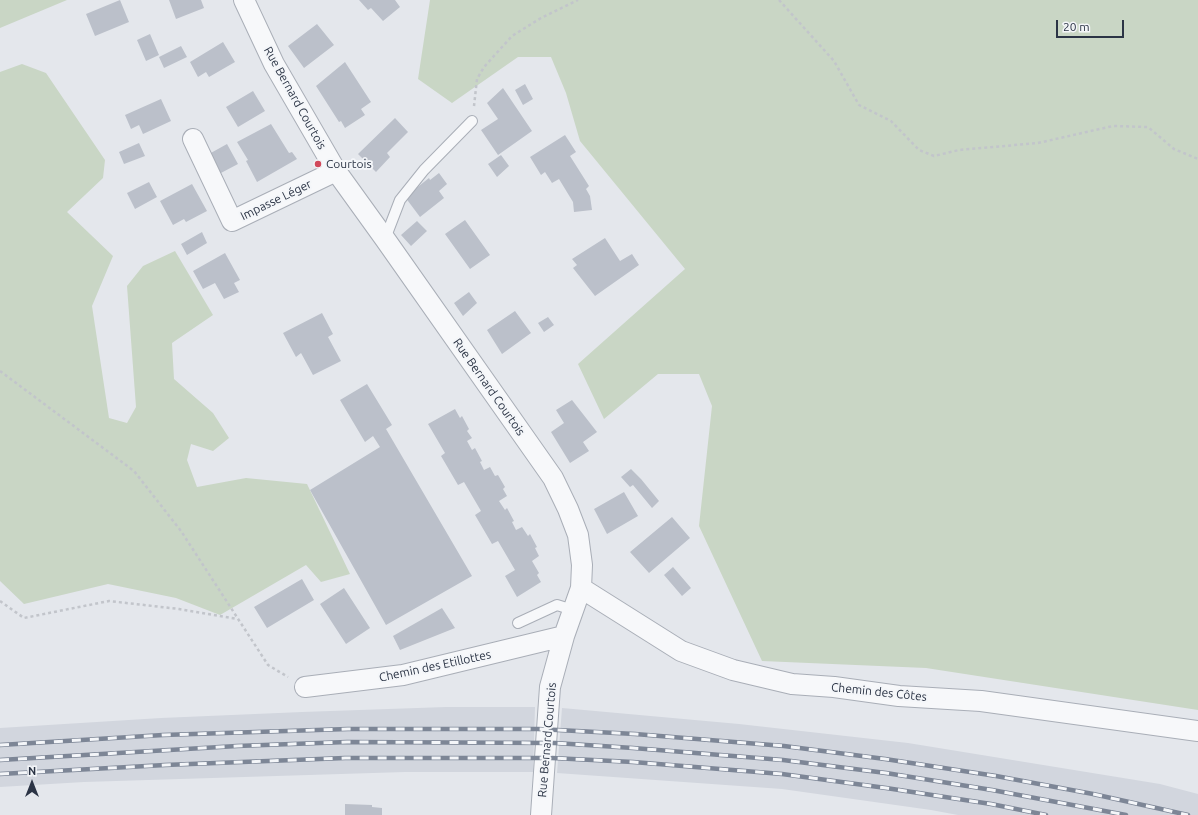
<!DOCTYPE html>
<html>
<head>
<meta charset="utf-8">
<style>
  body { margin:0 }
  #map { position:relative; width:1198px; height:815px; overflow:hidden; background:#e4e7ec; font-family:Ubuntu,sans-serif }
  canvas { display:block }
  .north { position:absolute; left:12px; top:763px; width:40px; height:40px; -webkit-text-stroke:3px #f4f6f9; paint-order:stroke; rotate:0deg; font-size:11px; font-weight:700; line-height:16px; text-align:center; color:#2b3445 }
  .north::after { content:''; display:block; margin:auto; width:14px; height:18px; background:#2b3445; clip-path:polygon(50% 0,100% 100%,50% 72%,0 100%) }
  .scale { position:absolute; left:1056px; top:20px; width:68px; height:18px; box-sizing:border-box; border:2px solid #2b3445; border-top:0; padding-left:5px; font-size:12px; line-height:14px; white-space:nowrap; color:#2b3445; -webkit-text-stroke:3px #f4f6f9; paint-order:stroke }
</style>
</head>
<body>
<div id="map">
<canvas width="1198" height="815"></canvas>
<div class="north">N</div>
<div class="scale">20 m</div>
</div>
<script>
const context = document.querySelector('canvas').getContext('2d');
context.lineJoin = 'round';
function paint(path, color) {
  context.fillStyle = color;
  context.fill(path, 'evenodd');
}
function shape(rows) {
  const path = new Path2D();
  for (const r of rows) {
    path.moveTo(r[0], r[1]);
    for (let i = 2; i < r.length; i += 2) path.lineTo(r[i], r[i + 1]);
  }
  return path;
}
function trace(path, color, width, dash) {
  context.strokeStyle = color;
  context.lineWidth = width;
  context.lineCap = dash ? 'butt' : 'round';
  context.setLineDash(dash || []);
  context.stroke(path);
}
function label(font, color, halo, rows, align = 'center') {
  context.font = font + ' Ubuntu,sans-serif';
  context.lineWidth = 4;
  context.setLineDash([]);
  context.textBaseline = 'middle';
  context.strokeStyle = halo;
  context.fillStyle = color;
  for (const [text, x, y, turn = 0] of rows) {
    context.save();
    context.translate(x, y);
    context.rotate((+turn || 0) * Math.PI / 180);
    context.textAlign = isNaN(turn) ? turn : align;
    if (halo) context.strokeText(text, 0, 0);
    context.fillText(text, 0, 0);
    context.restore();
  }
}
const built = shape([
  [446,707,535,707,533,772,405,772,84,782,0,787,0,728,161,718,302,712],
  [562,708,739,724,908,743,1160,784,1198,794,1198,815,958,815,931,810,782,789,557,773]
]);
const green = shape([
  [0,0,67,0,0,28],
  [430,0,1198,0,1198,710,926,668,762,661,699,526,712,406,699,374,658,374,604,419,578,364,685,269,580,141,566,93,551,57,518,57,452,103,418,79],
  [22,64,46,73,105,160,103,178,67,212,113,256,92,306,109,418,127,423,136,407,127,286,143,266,175,251,213,315,172,343,174,379,213,413,229,438,213,451,191,444,187,460,197,487,246,478,307,484,350,574,321,582,306,565,220,615,176,598,108,584,24,604,0,581,0,72]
]);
const building = shape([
  [120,0,129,22,95,36,86,14],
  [169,0,201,0,204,8,176,19],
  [359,0,395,0,400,7,383,21,371,8,368,10],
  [317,24,334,45,304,68,288,46],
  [150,34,159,55,146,61,137,40],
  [223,42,235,62,209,77,206,72,198,77,190,62],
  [181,46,187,57,164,68,159,57],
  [345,62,371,102,361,109,365,115,345,128,341,121,339,122,316,86],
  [525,84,533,99,523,105,515,90],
  [503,88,532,131,498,155,481,130,498,119,487,103],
  [253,91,265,111,238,127,226,107],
  [161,99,171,121,143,134,139,125,131,129,125,115],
  [395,118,408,132,387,153,390,157,376,172,358,154],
  [271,124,289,153,292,152,297,159,257,182,246,161,248,160,237,142],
  [565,135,576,152,570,156,589,186,586,189,590,196,592,210,574,212,573,202,559,179,552,183,545,172,541,175,530,157],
  [139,143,145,156,124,164,119,152],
  [227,144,238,164,219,174,209,154],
  [501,155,509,166,497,177,488,164],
  [439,173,447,184,439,191,444,198,420,217,405,197,429,178,430,180],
  [149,182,157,197,135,209,127,193],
  [192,184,207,211,186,222,184,219,173,225,160,201],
  [465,220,490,255,470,269,445,234],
  [417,221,427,231,411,246,401,235],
  [202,232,207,243,187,255,181,244],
  [605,238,620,261,632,254,639,265,595,296,573,268,577,265,572,259],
  [225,253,240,280,234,283,239,292,224,299,215,283,203,289,193,271],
  [469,292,477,303,463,316,454,303],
  [515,311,531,333,502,354,487,330],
  [322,313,333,334,328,337,341,361,313,375,301,353,296,357,283,333],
  [548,317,554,325,544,332,538,323],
  [367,384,392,425,386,429,472,576,386,625,310,490,380,447,373,436,365,442,340,400],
  [572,400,597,432,583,442,589,451,570,463,551,432,564,423,556,410],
  [455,409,460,418,462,416,469,429,467,431,472,438,467,441,472,450,475,448,482,461,480,462,484,470,490,467,495,476,498,475,505,487,503,489,507,496,499,501,505,510,507,508,514,521,512,522,516,530,522,527,528,536,530,534,537,547,535,548,539,556,532,561,539,573,537,575,541,582,517,597,505,576,515,570,498,541,492,544,475,515,481,511,464,482,458,485,441,456,445,453,428,424],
  [631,469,641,479,659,501,652,508,633,485,630,487,621,477],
  [624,492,638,516,607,534,594,509],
  [672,517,690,538,649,573,630,552],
  [673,567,691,588,682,596,664,575],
  [302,579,314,600,267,628,254,607],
  [344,588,370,628,346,644,320,604],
  [442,608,455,628,400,650,393,636],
  [345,804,372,805,372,807,382,808,382,815,345,815]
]);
const path = shape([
  [779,0,834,61,859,105,891,121,919,150,934,156,959,150,1038,143,1113,126,1148,127,1174,149,1198,159],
  [474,106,477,79,484,67,512,36,541,18,578,0],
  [0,371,134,471,181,531,268,665,288,677],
  [0,601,24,618,109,601,179,609,237,619]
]);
const lane = shape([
  [385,239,400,200,424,170,472,121],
  [518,623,557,605,573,610]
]);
const street = shape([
  [244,0,274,64,336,171,385,239,553,478,568,509,578,535,582,565,581,588,564,636,550,687,541,815],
  [193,139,232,221,336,171],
  [581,588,681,651,733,670,792,684,834,687,899,696,981,701,1198,731],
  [305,687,403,675,564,636]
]);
const rail = shape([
  [0,745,163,735,348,729,538,729,635,734,784,746,885,759,996,776,1093,794,1188,815],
  [0,760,237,746,347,742,555,743,633,748,783,760,886,773,992,790,1126,815],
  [0,774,165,765,345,758,552,758,633,762,782,774,886,788,991,804,1046,815]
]);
const markers = [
  [318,164,4,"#d1495b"]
];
const streetNames = [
  ["Rue Bernard Courtois",295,98,61],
  ["Impasse Léger",276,200,-26],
  ["Rue Bernard Courtois",489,387,55],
  ["Chemin des Etillottes",435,666,-12],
  ["Chemin des Côtes",879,692,6],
  ["Rue Bernard Courtois",547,740,-85]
];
const poiNames = [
  ["Courtois",326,164]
];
paint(built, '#d2d6de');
paint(green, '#c9d6c5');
paint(building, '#bbc0ca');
trace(lane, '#a9aeb7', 12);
trace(street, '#a9aeb7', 22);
trace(path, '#c2c5cb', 2.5, [3, 3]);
trace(lane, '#f7f8fa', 10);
trace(street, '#f7f8fa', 20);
trace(rail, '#7d8696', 4.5);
trace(rail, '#f4f6f9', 3, [9]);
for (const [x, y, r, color] of markers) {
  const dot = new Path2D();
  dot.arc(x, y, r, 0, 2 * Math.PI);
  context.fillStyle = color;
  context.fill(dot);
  trace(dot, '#f4f6f9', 1.5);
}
label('12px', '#2b3445', '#f4f6f9', streetNames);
label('12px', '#2b3445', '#f4f6f9', poiNames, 'left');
</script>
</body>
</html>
